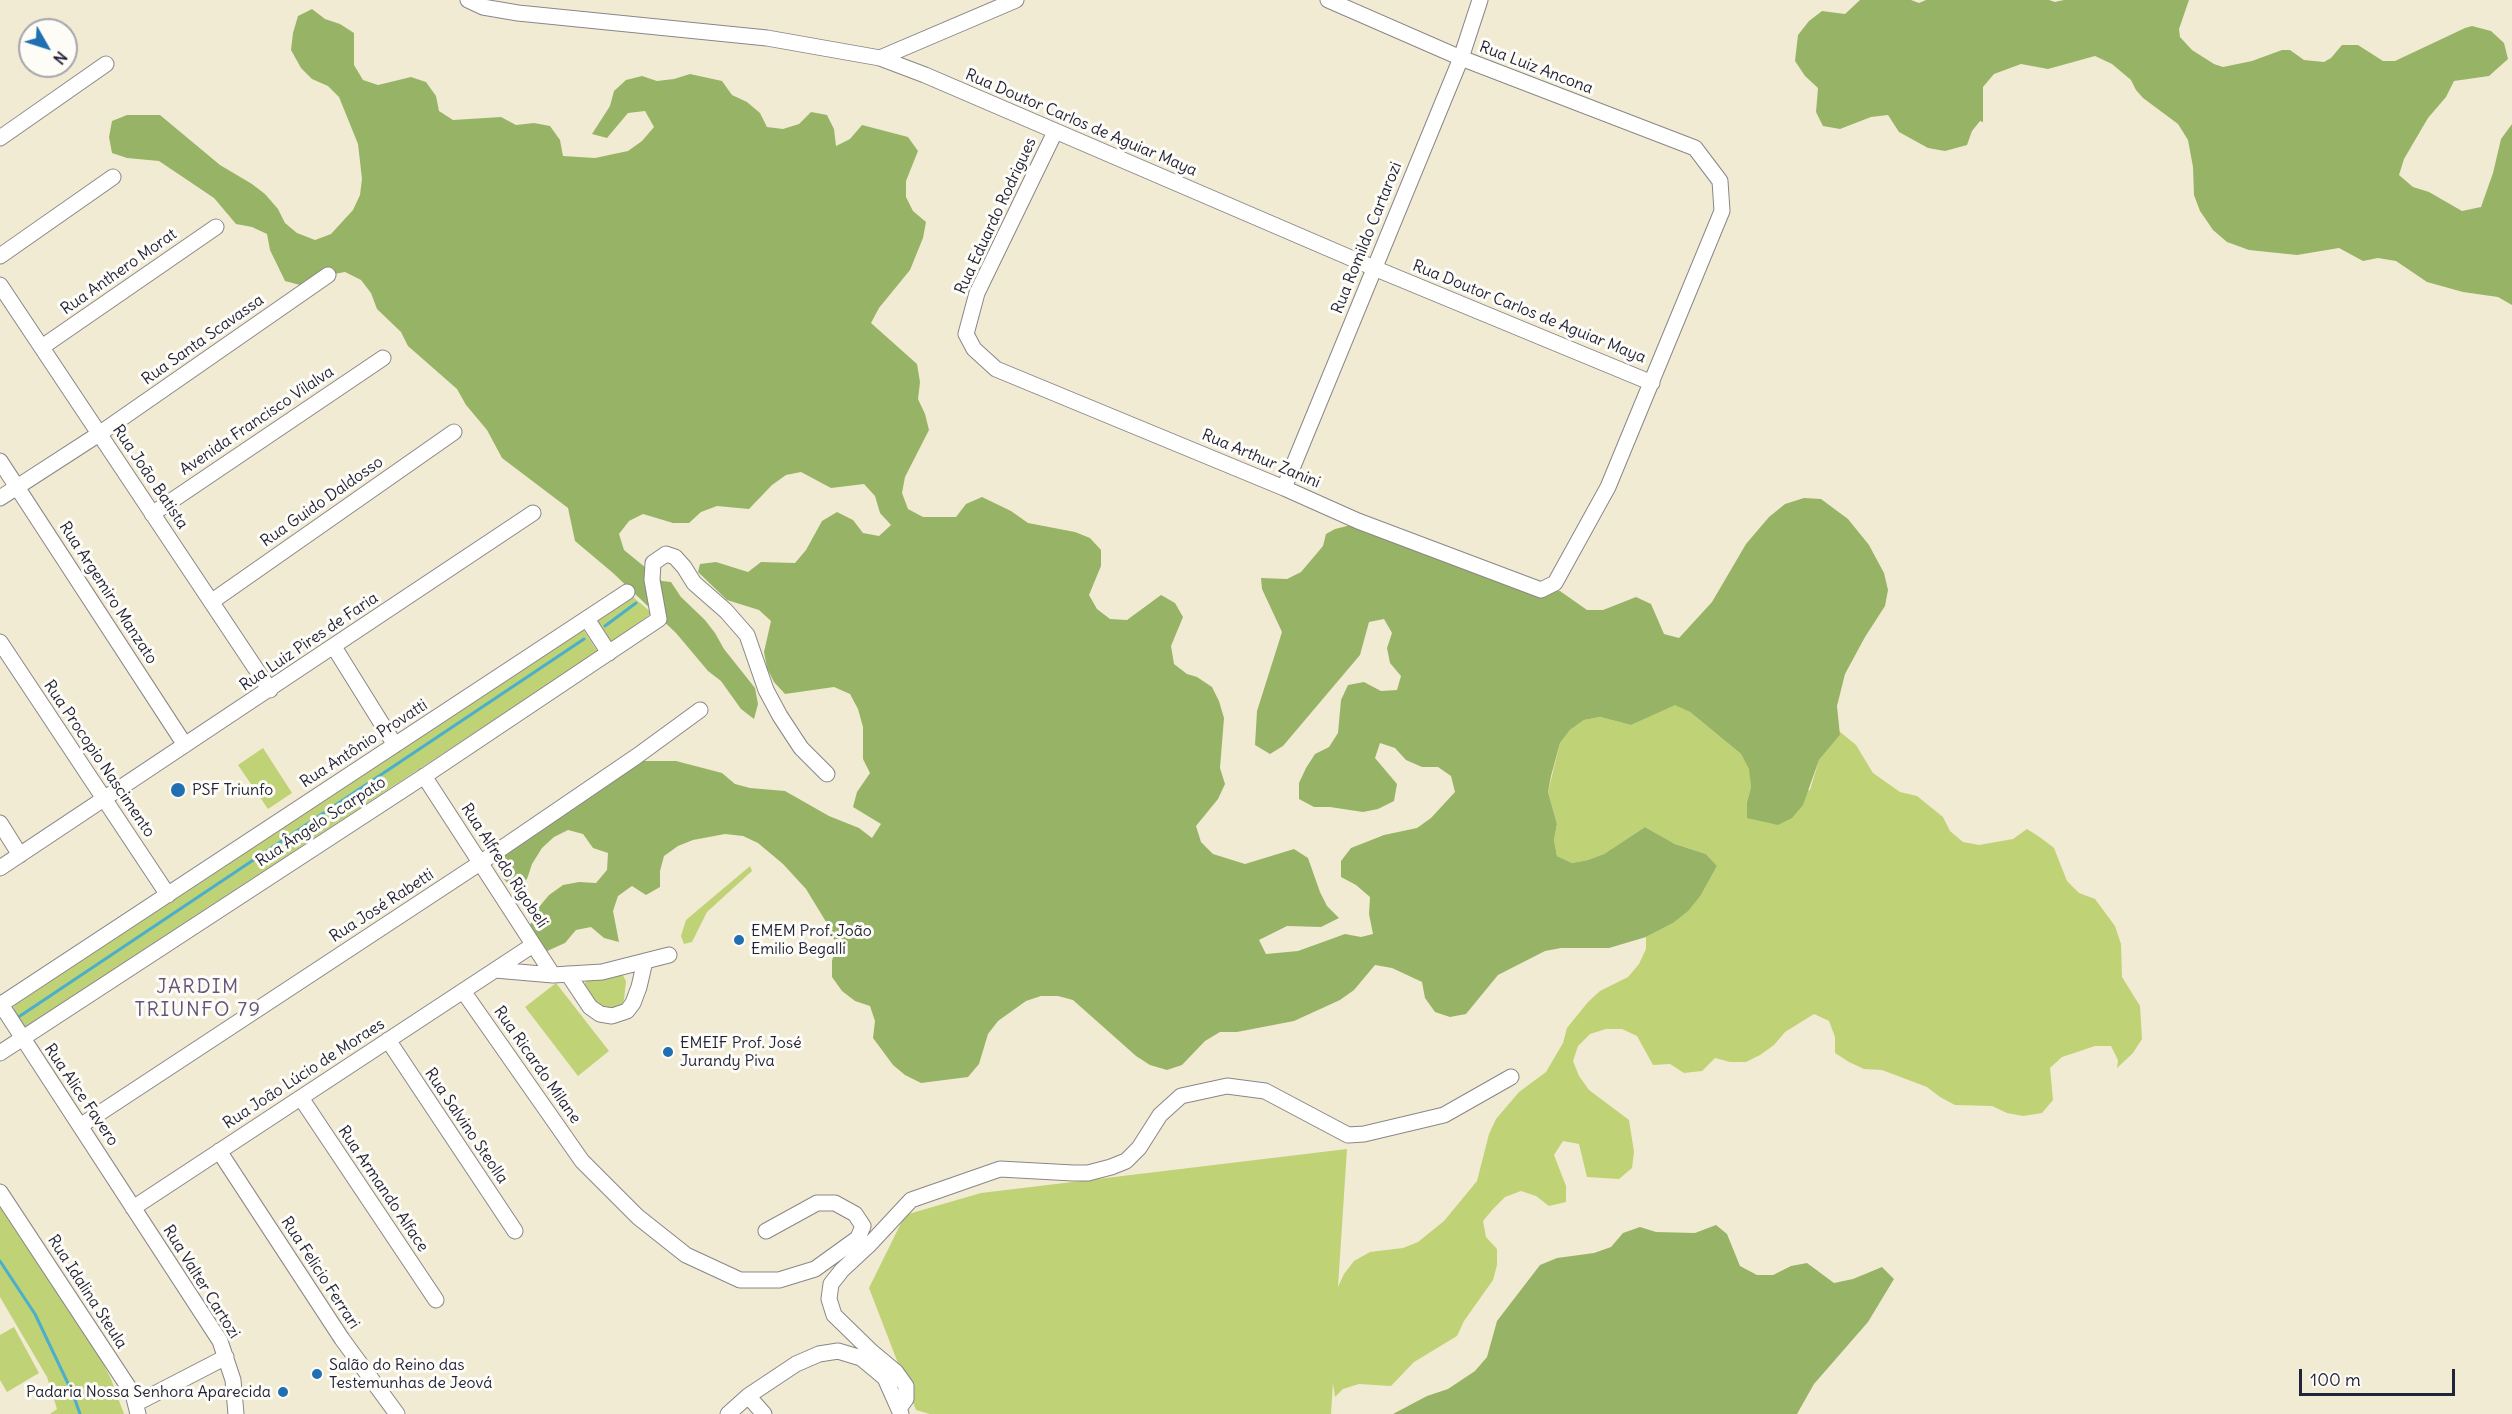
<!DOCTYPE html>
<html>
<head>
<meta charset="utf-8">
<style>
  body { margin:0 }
  #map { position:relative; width:2512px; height:1414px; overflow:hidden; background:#f2ebd4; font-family:Delius,sans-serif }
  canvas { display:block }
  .north { position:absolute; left:18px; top:18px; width:60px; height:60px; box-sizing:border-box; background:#fdfcf7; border:2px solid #a5a5ac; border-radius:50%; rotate:129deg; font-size:16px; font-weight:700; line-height:24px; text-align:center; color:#22223b }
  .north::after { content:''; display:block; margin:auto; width:21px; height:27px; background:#1f6fb2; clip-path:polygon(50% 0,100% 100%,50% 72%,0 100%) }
  .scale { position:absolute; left:2299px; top:1369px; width:156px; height:27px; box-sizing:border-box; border:3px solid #22223b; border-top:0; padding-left:8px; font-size:18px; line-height:21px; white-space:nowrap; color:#22223b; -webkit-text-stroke:4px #fdfcf7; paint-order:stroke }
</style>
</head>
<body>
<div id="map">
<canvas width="2512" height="1414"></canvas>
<div class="north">N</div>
<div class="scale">100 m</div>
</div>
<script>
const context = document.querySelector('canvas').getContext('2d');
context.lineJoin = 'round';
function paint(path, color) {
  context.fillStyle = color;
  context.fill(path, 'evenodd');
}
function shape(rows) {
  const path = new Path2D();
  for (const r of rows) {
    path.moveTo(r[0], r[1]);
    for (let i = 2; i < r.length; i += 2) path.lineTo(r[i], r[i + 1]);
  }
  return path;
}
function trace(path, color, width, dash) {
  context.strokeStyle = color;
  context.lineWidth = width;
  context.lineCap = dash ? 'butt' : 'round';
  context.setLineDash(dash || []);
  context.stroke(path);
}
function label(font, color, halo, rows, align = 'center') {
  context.font = font + ' Delius,sans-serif';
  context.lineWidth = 6;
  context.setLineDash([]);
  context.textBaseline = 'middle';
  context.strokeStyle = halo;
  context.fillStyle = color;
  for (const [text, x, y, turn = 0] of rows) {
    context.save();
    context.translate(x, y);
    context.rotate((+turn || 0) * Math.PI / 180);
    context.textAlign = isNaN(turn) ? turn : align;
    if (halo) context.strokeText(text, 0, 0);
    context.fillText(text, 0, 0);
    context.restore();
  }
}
const green = shape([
  [633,597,652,613,610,643,596,621],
  [583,629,598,652,25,1027,17,1018,13,1006],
  [1675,704,1690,712,1741,754,1750,769,1751,787,1747,802,1810,790,1819,760,1840,735,1839,731,1856,745,1873,773,1900,792,1917,796,1943,817,1950,831,1963,842,1979,845,2013,839,2027,829,2041,838,2054,848,2067,881,2079,893,2095,899,2115,926,2121,944,2122,977,2140,1006,2142,1039,2133,1053,2117,1068,2118,1060,2111,1046,2095,1046,2062,1057,2050,1068,2053,1100,2042,1113,2023,1116,2007,1113,1992,1106,1955,1105,1940,1097,1927,1087,1882,1070,1864,1069,1849,1062,1835,1053,1835,1037,1829,1021,1814,1014,1785,1032,1774,1045,1760,1055,1746,1062,1730,1062,1715,1058,1702,1071,1684,1073,1670,1064,1653,1065,1637,1036,1622,1029,1606,1029,1590,1034,1578,1046,1573,1061,1579,1076,1589,1090,1629,1120,1634,1152,1632,1168,1619,1179,1587,1177,1579,1144,1563,1141,1554,1155,1566,1186,1566,1202,1549,1206,1536,1196,1521,1191,1505,1197,1493,1209,1483,1221,1486,1237,1497,1249,1497,1265,1493,1280,1464,1321,1457,1336,1414,1362,1391,1386,1359,1384,1343,1389,1335,1397,1333,1383,1331,1414,930,1414,916,1410,869,1288,905,1215,981,1193,1347,1149,1338,1287,1344,1274,1354,1261,1370,1252,1403,1248,1418,1242,1444,1221,1477,1181,1489,1134,1496,1119,1519,1092,1546,1072,1563,1043,1567,1028,1588,1002,1600,991,1628,977,1639,964,1646,949,1646,937,1673,923,1701,895,1717,866,1706,854,1675,844,1645,827,1604,854,1588,860,1572,863,1557,856,1554,840,1557,824,1548,792,1560,743,1570,730,1584,720,1600,717,1631,725],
  [263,748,292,793,268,809,238,765],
  [750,866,752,871,707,912,692,942,684,944,681,936,686,920],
  [621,972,626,981,624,1000,621,1006,616,1010,599,1007,584,988,584,984,589,978],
  [556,983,609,1051,578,1076,525,1007],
  [0,1199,88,1334,111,1379,124,1414,50,1414,57,1409,47,1377,0,1297],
  [14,1327,39,1373,7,1392,0,1380,0,1335]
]);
const forest = shape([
  [1860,0,1911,0,1919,3,1926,0,2049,0,2055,2,2064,0,2189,0,2179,29,2180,37,2192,50,2214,64,2223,67,2252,61,2282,50,2290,50,2304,60,2324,62,2331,58,2342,45,2358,45,2383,61,2395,61,2465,28,2472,26,2491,31,2504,43,2508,59,2489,76,2454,81,2446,97,2428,118,2404,159,2399,175,2413,187,2429,192,2462,211,2481,207,2493,173,2501,139,2512,124,2512,305,2498,297,2463,292,2427,282,2396,261,2378,258,2363,261,2339,248,2297,255,2249,250,2227,242,2213,230,2200,211,2194,195,2193,167,2188,140,2178,124,2143,98,2136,90,2131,80,2112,64,2095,56,2048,69,2021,64,1994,74,1983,87,1983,122,1980,121,1972,131,1967,145,1945,151,1928,148,1899,132,1888,115,1871,117,1840,129,1823,126,1816,112,1818,88,1805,76,1795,61,1798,35,1809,21,1822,11,1845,14],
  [312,9,325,19,340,24,354,33,354,65,363,80,378,85,411,77,426,82,436,96,439,111,453,120,501,117,516,125,534,123,550,126,560,140,563,156,595,158,628,151,642,141,654,127,645,111,628,113,607,138,592,134,610,106,614,91,626,80,642,76,657,81,674,79,690,74,722,81,732,95,747,102,760,113,767,127,783,129,799,124,811,112,827,115,834,129,836,146,850,139,862,125,908,137,918,151,906,181,906,197,913,211,926,222,923,238,910,270,879,308,871,323,917,364,920,382,918,399,925,414,929,430,905,477,902,493,908,509,923,517,956,517,966,504,982,497,1011,511,1028,523,1075,532,1090,538,1101,550,1101,566,1089,595,1097,609,1110,619,1127,620,1161,595,1175,603,1183,617,1171,646,1174,664,1187,674,1197,677,1212,687,1219,701,1224,718,1220,768,1225,784,1218,799,1196,826,1201,842,1213,854,1245,864,1294,849,1308,858,1320,892,1327,906,1339,918,1321,927,1287,926,1259,940,1266,954,1298,951,1345,934,1361,937,1373,934,1369,914,1370,897,1356,885,1341,877,1341,861,1351,848,1384,835,1417,828,1431,818,1455,792,1451,776,1438,767,1422,767,1406,760,1395,748,1380,743,1375,758,1397,784,1394,801,1378,809,1363,812,1330,807,1314,807,1299,799,1299,783,1306,768,1315,754,1329,747,1338,733,1341,700,1348,685,1364,682,1381,691,1397,690,1401,676,1390,663,1387,648,1392,633,1384,619,1369,622,1360,655,1283,746,1270,754,1255,745,1257,711,1282,632,1262,589,1261,578,1287,579,1301,572,1323,546,1326,534,1335,529,1367,521,1544,588,1560,591,1587,610,1603,610,1636,597,1651,604,1664,634,1679,638,1712,602,1746,544,1769,517,1785,504,1804,498,1821,499,1848,519,1869,545,1884,573,1888,590,1885,606,1865,637,1845,674,1837,706,1840,735,1819,760,1803,805,1792,818,1778,825,1747,818,1747,802,1751,787,1749,769,1741,754,1690,712,1675,705,1631,725,1600,717,1584,720,1570,730,1560,743,1551,776,1548,792,1557,824,1554,840,1557,856,1572,863,1588,860,1604,854,1645,827,1675,844,1706,854,1717,866,1701,895,1688,911,1673,923,1646,937,1609,948,1561,948,1545,951,1498,975,1466,1014,1450,1017,1435,1012,1425,998,1422,982,1392,968,1375,965,1354,990,1340,1000,1294,1021,1237,1032,1220,1032,1205,1041,1182,1065,1167,1070,1150,1065,1136,1056,1073,1000,1058,996,1041,996,1026,1001,998,1021,988,1034,979,1064,968,1077,921,1083,905,1075,893,1065,873,1038,875,1021,870,1006,855,1001,842,991,832,977,832,961,836,946,831,930,806,889,783,864,758,843,743,836,725,834,693,840,678,846,664,856,660,871,660,887,646,895,632,886,618,896,613,911,619,942,604,938,591,927,576,930,565,943,534,957,518,955,523,939,539,907,549,895,563,885,579,882,596,883,607,870,608,853,593,848,583,834,568,830,554,837,542,848,532,864,527,879,513,889,502,877,496,861,504,846,526,822,595,775,644,761,676,761,722,773,735,784,750,788,785,791,829,816,859,828,872,838,881,824,853,807,857,792,870,773,863,759,863,727,858,709,850,694,834,687,785,694,774,682,767,668,764,652,771,621,759,610,727,600,698,572,700,564,716,562,748,572,761,562,795,563,806,550,822,521,837,512,853,520,863,533,879,536,891,525,880,513,875,496,864,484,831,488,801,472,786,475,772,485,749,509,717,506,701,512,689,523,673,523,643,514,629,521,619,534,624,550,662,581,671,582,681,597,705,620,715,633,724,649,755,688,758,704,754,719,741,709,721,681,708,671,676,633,613,573,575,541,568,508,502,458,487,430,466,405,457,389,408,346,401,332,377,309,371,293,361,280,345,272,314,278,300,285,285,281,270,250,267,234,252,227,236,224,214,198,159,161,127,158,112,153,109,137,112,121,127,115,160,115,220,165,252,184,265,194,278,209,285,223,297,233,315,240,331,234,353,210,360,195,362,179,358,144,339,97,328,86,312,79,301,68,291,50,293,33,298,16],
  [1716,1225,1727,1234,1740,1266,1757,1275,1773,1275,1791,1266,1807,1263,1834,1283,1853,1279,1882,1267,1894,1279,1868,1322,1814,1384,1797,1414,1393,1414,1427,1396,1448,1389,1475,1371,1487,1357,1497,1321,1540,1265,1557,1258,1594,1253,1611,1247,1623,1233,1640,1227,1656,1232,1695,1233]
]);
const stream = shape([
  [605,626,636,603],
  [17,1018,584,639],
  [0,1261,35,1314,73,1394,80,1414]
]);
const minor = shape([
  [468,0,483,7,518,13,767,38,880,58,925,75,1374,268,1652,383],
  [880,58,1016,0],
  [1055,132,977,293,966,334,974,349,996,369,1284,488,1358,521,1541,590,1555,583,1608,487,1722,211,1720,181,1695,148,1461,58,1328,0],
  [0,138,106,64],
  [0,256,113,177],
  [0,285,270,690],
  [42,347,216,227],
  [0,461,185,745],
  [1284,488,1461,58,1480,0],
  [0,498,99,434,328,275],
  [152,514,383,358],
  [211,602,454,432],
  [587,619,609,653],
  [0,642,168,895],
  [334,647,395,745],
  [424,776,553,975],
  [0,823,20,855],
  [0,868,533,513],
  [495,970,553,975,602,972,669,955],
  [568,974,590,1007,600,1014,612,1016,627,1011,633,1003,639,987,645,961],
  [463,991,582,1161,638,1217,686,1255,740,1280,779,1280,815,1269,858,1238,863,1226,855,1214,835,1203,817,1203,766,1231],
  [0,1003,220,1341,233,1380,236,1414],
  [0,1005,627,592],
  [388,1040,515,1231],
  [0,1053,429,773,659,619,652,580,653,563,666,554,675,557,684,567,694,583,726,611,747,635,766,690,780,716,801,748,827,774],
  [301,1098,436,1300],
  [80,1126,480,863,637,756,700,710],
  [219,1151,342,1339,397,1414],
  [0,1192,133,1394,138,1414],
  [133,1208,533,945],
  [748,1396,764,1414],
  [137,1403,226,1357],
  [900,1407,906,1399,906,1386,896,1372,872,1352,834,1315,829,1299,831,1284,842,1270,870,1244,911,1200,1000,1169,1073,1173,1088,1173,1111,1167,1126,1161,1139,1148,1160,1115,1181,1096,1227,1086,1265,1091,1348,1135,1364,1134,1444,1115,1511,1077],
  [728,1414,748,1396,796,1364,819,1354,838,1351,861,1358,885,1378,901,1414]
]);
const markers = [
  [178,790,8,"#1f6fb2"],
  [739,940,6,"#1f6fb2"],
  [668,1052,6,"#1f6fb2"],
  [317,1374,6,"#1f6fb2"],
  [283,1392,6,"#1f6fb2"]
];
const streetNames = [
  ["Rua Luiz Ancona",1536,68,21],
  ["Rua Doutor Carlos de Aguiar Maya",1081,123,23],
  ["Rua Eduardo Rodrigues",996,216,-65],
  ["Rua Romildo Cartarozi",1367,238,-68],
  ["Rua Anthero Morat",119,272,-35],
  ["Rua Doutor Carlos de Aguiar Maya",1529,312,22],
  ["Rua Santa Scavassa",203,340,-35],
  ["Avenida Francisco Vilalva",257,421,-34],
  ["Rua Arthur Zanini",1261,459,23],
  ["Rua João Batista",150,477,56],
  ["Rua Guido Daldosso",322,502,-35],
  ["Rua Argemiro Manzato",108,593,57],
  ["Rua Luiz Pires de Faria",309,642,-34],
  ["Rua Antônio Provatti",364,744,-33],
  ["Rua Procopio Nascimento",99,759,56],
  ["Rua Ângelo Scarpato",321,822,-33],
  ["Rua Alfredo Rigobeli",504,866,57],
  ["Rua José Rabetti",382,906,-33],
  ["Rua Ricardo Milane",537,1065,55],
  ["Rua João Lúcio de Moraes",304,1074,-33],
  ["Rua Alice Favero",81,1095,56],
  ["Rua Salvino Steolla",466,1126,56],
  ["Rua Armando Alface",383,1189,56],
  ["Rua Felicio Ferrari",320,1273,57],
  ["Rua Valter Cartozi",201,1282,58],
  ["Rua Idalina Steula",87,1292,57]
];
const poiNames = [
  ["PSF Triunfo",192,790],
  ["EMEM Prof. João",751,931],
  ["Emilio Begalli",751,949],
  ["EMEIF Prof. José",680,1043],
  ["Jurandy Piva",680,1061],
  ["Salão do Reino das",329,1365],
  ["Testemunhas de Jeová",329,1383],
  ["Padaria Nossa Senhora Aparecida",271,1392,"right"]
];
const quarterNames = [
  ["JARDIM",198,987],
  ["TRIUNFO 79",198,1010]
];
paint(green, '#bfd275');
paint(forest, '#97b466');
trace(stream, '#4bafcb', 3);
trace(minor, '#8a8688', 17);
trace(minor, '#fff', 15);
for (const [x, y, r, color] of markers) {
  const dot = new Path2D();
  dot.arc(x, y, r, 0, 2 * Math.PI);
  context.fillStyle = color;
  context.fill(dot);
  trace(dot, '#fdfcf7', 2);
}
label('16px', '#22223b', '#fdfcf7', streetNames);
label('16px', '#22223b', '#fdfcf7', poiNames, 'left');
context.letterSpacing = '1.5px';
label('20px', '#645479', '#fdfcf7', quarterNames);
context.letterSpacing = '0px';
</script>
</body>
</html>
